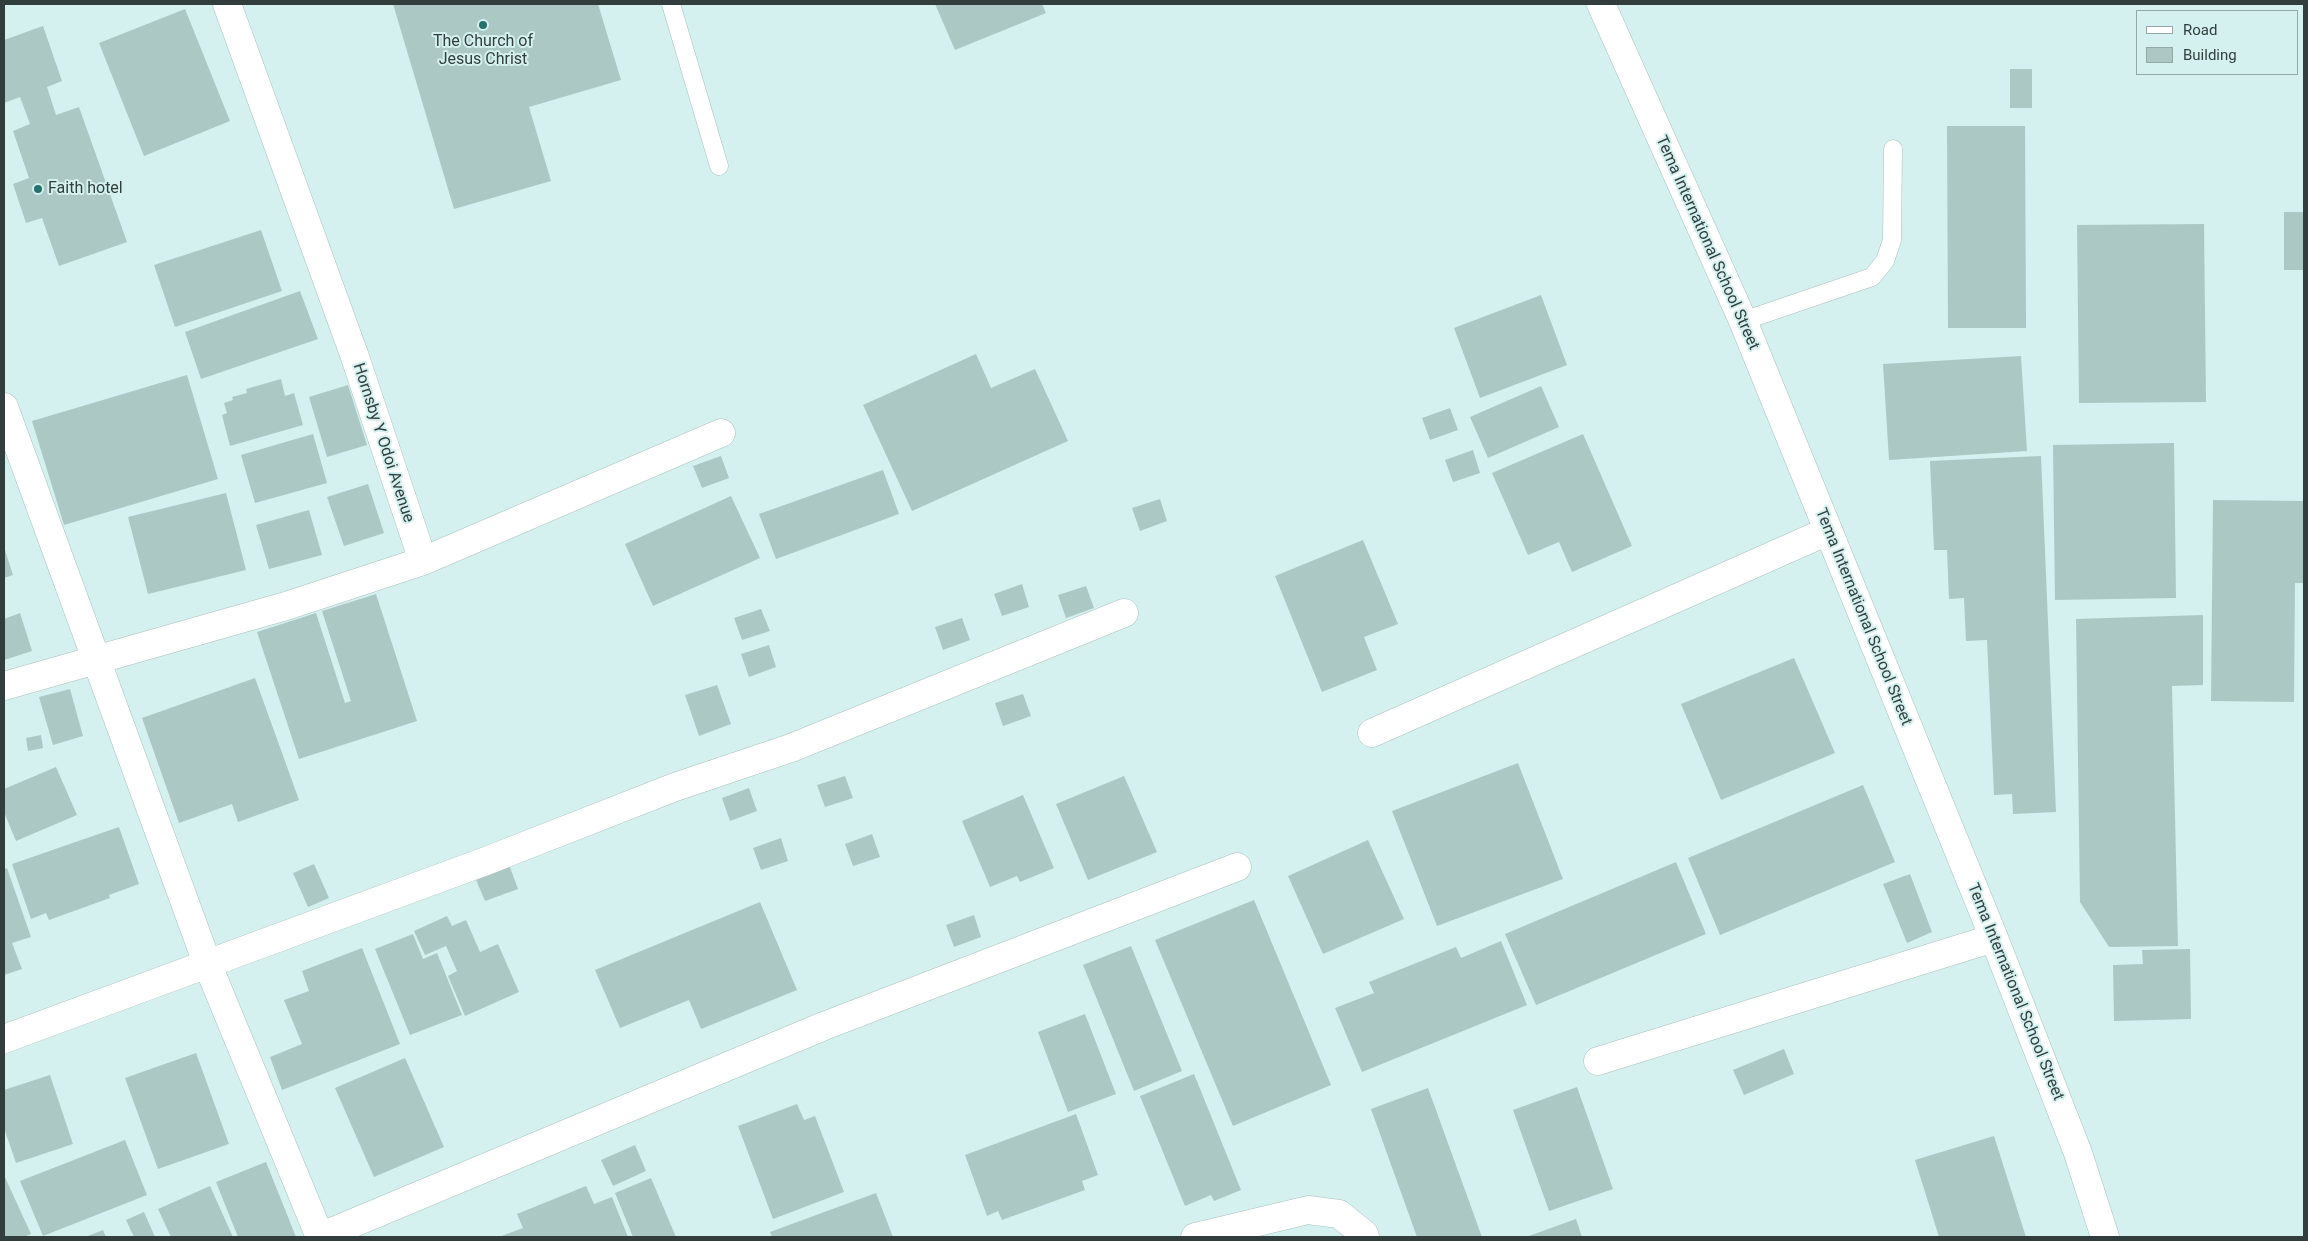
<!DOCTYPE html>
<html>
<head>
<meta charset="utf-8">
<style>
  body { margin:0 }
  #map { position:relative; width:2308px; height:1241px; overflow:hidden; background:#d4f1ef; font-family:Roboto,sans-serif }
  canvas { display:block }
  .frame { position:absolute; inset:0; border:5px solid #323e3d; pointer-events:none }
  .legend { position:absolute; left:2136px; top:10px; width:162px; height:65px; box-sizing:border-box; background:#d4f1ef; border:1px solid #93a9a8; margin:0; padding:6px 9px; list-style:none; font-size:15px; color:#323e3d }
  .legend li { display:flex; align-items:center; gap:10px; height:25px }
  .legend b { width:25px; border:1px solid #93a9a8 }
</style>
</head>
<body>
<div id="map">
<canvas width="2308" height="1241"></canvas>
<div class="frame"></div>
<ul class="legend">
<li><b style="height:6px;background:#fff"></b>Road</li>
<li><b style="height:14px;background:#acc8c5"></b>Building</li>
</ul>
</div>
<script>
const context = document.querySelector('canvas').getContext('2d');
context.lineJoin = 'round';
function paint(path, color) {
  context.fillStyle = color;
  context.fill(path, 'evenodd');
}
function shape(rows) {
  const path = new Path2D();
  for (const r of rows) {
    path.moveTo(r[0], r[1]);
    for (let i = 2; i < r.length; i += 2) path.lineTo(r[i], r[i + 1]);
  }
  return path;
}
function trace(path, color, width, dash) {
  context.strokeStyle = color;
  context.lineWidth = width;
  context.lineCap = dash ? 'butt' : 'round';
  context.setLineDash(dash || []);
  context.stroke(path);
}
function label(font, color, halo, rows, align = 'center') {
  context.font = font + ' Roboto,sans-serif';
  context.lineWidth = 4;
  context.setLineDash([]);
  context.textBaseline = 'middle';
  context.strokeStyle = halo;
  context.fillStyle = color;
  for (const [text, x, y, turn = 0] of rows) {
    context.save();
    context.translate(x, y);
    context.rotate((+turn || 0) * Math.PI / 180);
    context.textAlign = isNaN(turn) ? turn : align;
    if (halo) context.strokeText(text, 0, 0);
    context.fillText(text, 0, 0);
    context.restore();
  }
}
const building = shape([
  [393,4,598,4,621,80,529,107,551,181,454,209],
  [935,4,1042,4,1046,13,955,50],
  [185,9,230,121,144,156,99,43],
  [43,26,62,81,47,87,56,115,79,107,127,242,59,266,42,218,26,223,13,184,29,178,13,131,30,124,20,97,4,103,4,40],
  [2010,69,2032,69,2032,108,2010,108],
  [1947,126,2025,126,2026,328,1948,328],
  [2284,212,2304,212,2304,270,2284,270],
  [2204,224,2206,402,2079,403,2077,225],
  [261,230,282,291,175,327,154,265],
  [300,291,318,339,201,379,185,332],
  [1541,295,1567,365,1480,398,1454,328],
  [976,354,991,388,1035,369,1068,441,912,511,863,405],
  [2021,356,2027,451,1889,460,1883,364],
  [187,375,218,479,64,525,32,421],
  [281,379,285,396,294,393,303,425,230,446,222,415,227,413,224,403,233,400,232,397,247,393,246,389],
  [348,385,367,445,327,457,309,397],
  [1541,386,1559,427,1488,458,1470,417],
  [1450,408,1458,430,1430,440,1422,418],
  [313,434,327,483,255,503,241,455],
  [1583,434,1632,546,1572,572,1559,542,1528,555,1492,473],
  [2174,443,2176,598,2055,600,2053,445],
  [1473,450,1480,473,1453,482,1445,460],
  [721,456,729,478,702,488,693,466],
  [2041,456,2056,812,2013,814,2012,794,1994,795,1987,640,1966,641,1964,598,1949,599,1947,550,1934,550,1930,461],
  [883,470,899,514,776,559,759,514],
  [368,484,384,533,344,546,327,497],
  [226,493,246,570,148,594,128,517],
  [731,496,760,558,653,606,625,544],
  [1160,499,1167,521,1140,531,1132,508],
  [2213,500,2304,501,2304,583,2295,583,2294,702,2211,701],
  [309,510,322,555,269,569,256,525],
  [1363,540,1398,624,1364,637,1377,670,1322,692,1275,576],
  [4,547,13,575,4,578],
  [1022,584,1029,607,1002,616,994,594],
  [1086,586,1094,608,1066,618,1058,595],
  [376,594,417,721,299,759,257,632,316,613,345,703,351,701,322,611],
  [761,609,770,631,742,640,734,618],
  [20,613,32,651,4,660,4,619],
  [2203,615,2203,685,2172,686,2178,946,2109,947,2080,902,2076,619],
  [962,618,970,640,943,650,935,627],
  [769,645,776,667,749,677,741,654],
  [1794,658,1835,753,1721,800,1681,704],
  [255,678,299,800,238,822,232,804,179,823,142,718],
  [717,685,731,724,699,736,685,695],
  [70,689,83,736,53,745,39,697],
  [1023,694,1031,716,1003,726,995,703],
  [41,735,43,748,28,751,26,738],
  [1518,763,1563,879,1437,926,1392,811],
  [56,767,77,815,16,841,4,812,4,789],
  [845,776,853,798,825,807,817,785],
  [1124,776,1157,852,1088,880,1056,804],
  [1863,785,1895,862,1720,935,1688,858],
  [749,788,757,811,730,821,722,798],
  [1023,795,1054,868,1020,882,1017,876,990,887,962,821],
  [119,827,139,884,109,895,110,898,49,920,46,913,31,919,12,864],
  [872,834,880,857,853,866,845,844],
  [781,838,788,861,761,870,753,848],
  [1368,840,1404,919,1323,954,1288,876],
  [508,862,518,889,485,901,474,875],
  [1676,862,1706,934,1536,1005,1505,934],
  [314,864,329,898,308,907,293,873],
  [7,868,31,937,12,943,22,969,4,975,4,869],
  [1910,874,1932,932,1907,943,1883,884],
  [1254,900,1331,1085,1233,1126,1155,940],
  [760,902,797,990,701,1029,689,1000,620,1028,595,970],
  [974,915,981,937,954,947,946,925],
  [447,916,452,926,466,920,480,952,498,944,519,992,465,1016,448,976,457,971,446,946,425,955,414,931],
  [413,934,423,959,437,953,462,1015,410,1035,375,949],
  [1501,941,1527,1005,1362,1072,1335,1008,1374,993,1369,982,1456,947,1461,958],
  [1131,946,1182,1071,1134,1091,1083,965],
  [362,948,400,1044,282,1090,270,1057,302,1044,284,1000,309,991,302,971],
  [2190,949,2191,1019,2114,1021,2113,965,2143,964,2142,950],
  [1085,1014,1116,1094,1068,1112,1038,1032],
  [1784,1049,1794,1074,1744,1095,1733,1070],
  [196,1053,229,1144,158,1169,125,1078],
  [405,1058,444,1147,374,1177,335,1088],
  [1194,1074,1241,1190,1214,1201,1211,1195,1185,1206,1140,1096],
  [50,1075,73,1144,16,1163,4,1128,4,1090],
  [1577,1087,1613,1189,1549,1211,1513,1110],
  [1428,1088,1482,1237,1417,1237,1371,1109],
  [797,1104,804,1120,815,1116,844,1192,773,1219,738,1126],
  [1076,1114,1098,1175,1082,1181,1085,1190,1002,1220,998,1211,987,1216,965,1155],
  [1994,1136,2026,1237,1939,1237,1915,1160],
  [125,1140,147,1195,43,1236,20,1181],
  [635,1145,646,1171,613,1186,601,1160],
  [266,1162,296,1237,238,1237,216,1182],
  [4,1175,31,1234,24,1237,4,1237],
  [651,1178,676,1237,633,1237,615,1193],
  [210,1186,233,1237,171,1237,158,1209],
  [586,1186,594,1204,612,1197,628,1237,499,1237,523,1228,517,1214],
  [876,1193,893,1237,772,1237,770,1232],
  [144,1212,155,1237,134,1237,126,1220],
  [1576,1219,1582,1237,1526,1237],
  [103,1230,106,1237,85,1237]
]);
const lane = shape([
  [671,4,719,166],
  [1743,321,1872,277,1885,261,1892,240,1893,149]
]);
const street = shape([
  [1601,4,1743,321,1994,938,2078,1153,2105,1237],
  [4,407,207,963,320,1237],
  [423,561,721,433],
  [4,686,286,606,423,561,355,357,227,4],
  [1372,733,1828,531],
  [4,1039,486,861,675,787,791,748,1124,613],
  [1598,1061,1994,938],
  [320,1237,824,1026,1237,867],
  [1195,1237,1308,1210,1339,1214,1364,1234,1365,1237]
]);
const markers = [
  [483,25,5,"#26706d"],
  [38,189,5,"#26706d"]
];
const poiNames = [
  ["The Church of",483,42],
  ["Jesus Christ",483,60],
  ["Faith hotel",48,189,"left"]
];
const streetNames = [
  ["Tema International School Street",1707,243,66],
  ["Hornsby Y Odoi Avenue",383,443,72],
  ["Tema International School Street",1863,617,68],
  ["Tema International School Street",2015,992,68]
];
paint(building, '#acc8c5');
trace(lane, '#a6c2c0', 19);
trace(street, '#a6c2c0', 29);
trace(lane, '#fff', 18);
trace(street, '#fff', 28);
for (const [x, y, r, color] of markers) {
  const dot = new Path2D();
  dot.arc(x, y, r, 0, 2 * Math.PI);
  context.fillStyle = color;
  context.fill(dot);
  trace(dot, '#d4f1ef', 2);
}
label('16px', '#323e3d', '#d4f1ef', poiNames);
label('16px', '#323e3d', '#d4f1ef', streetNames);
</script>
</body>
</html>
